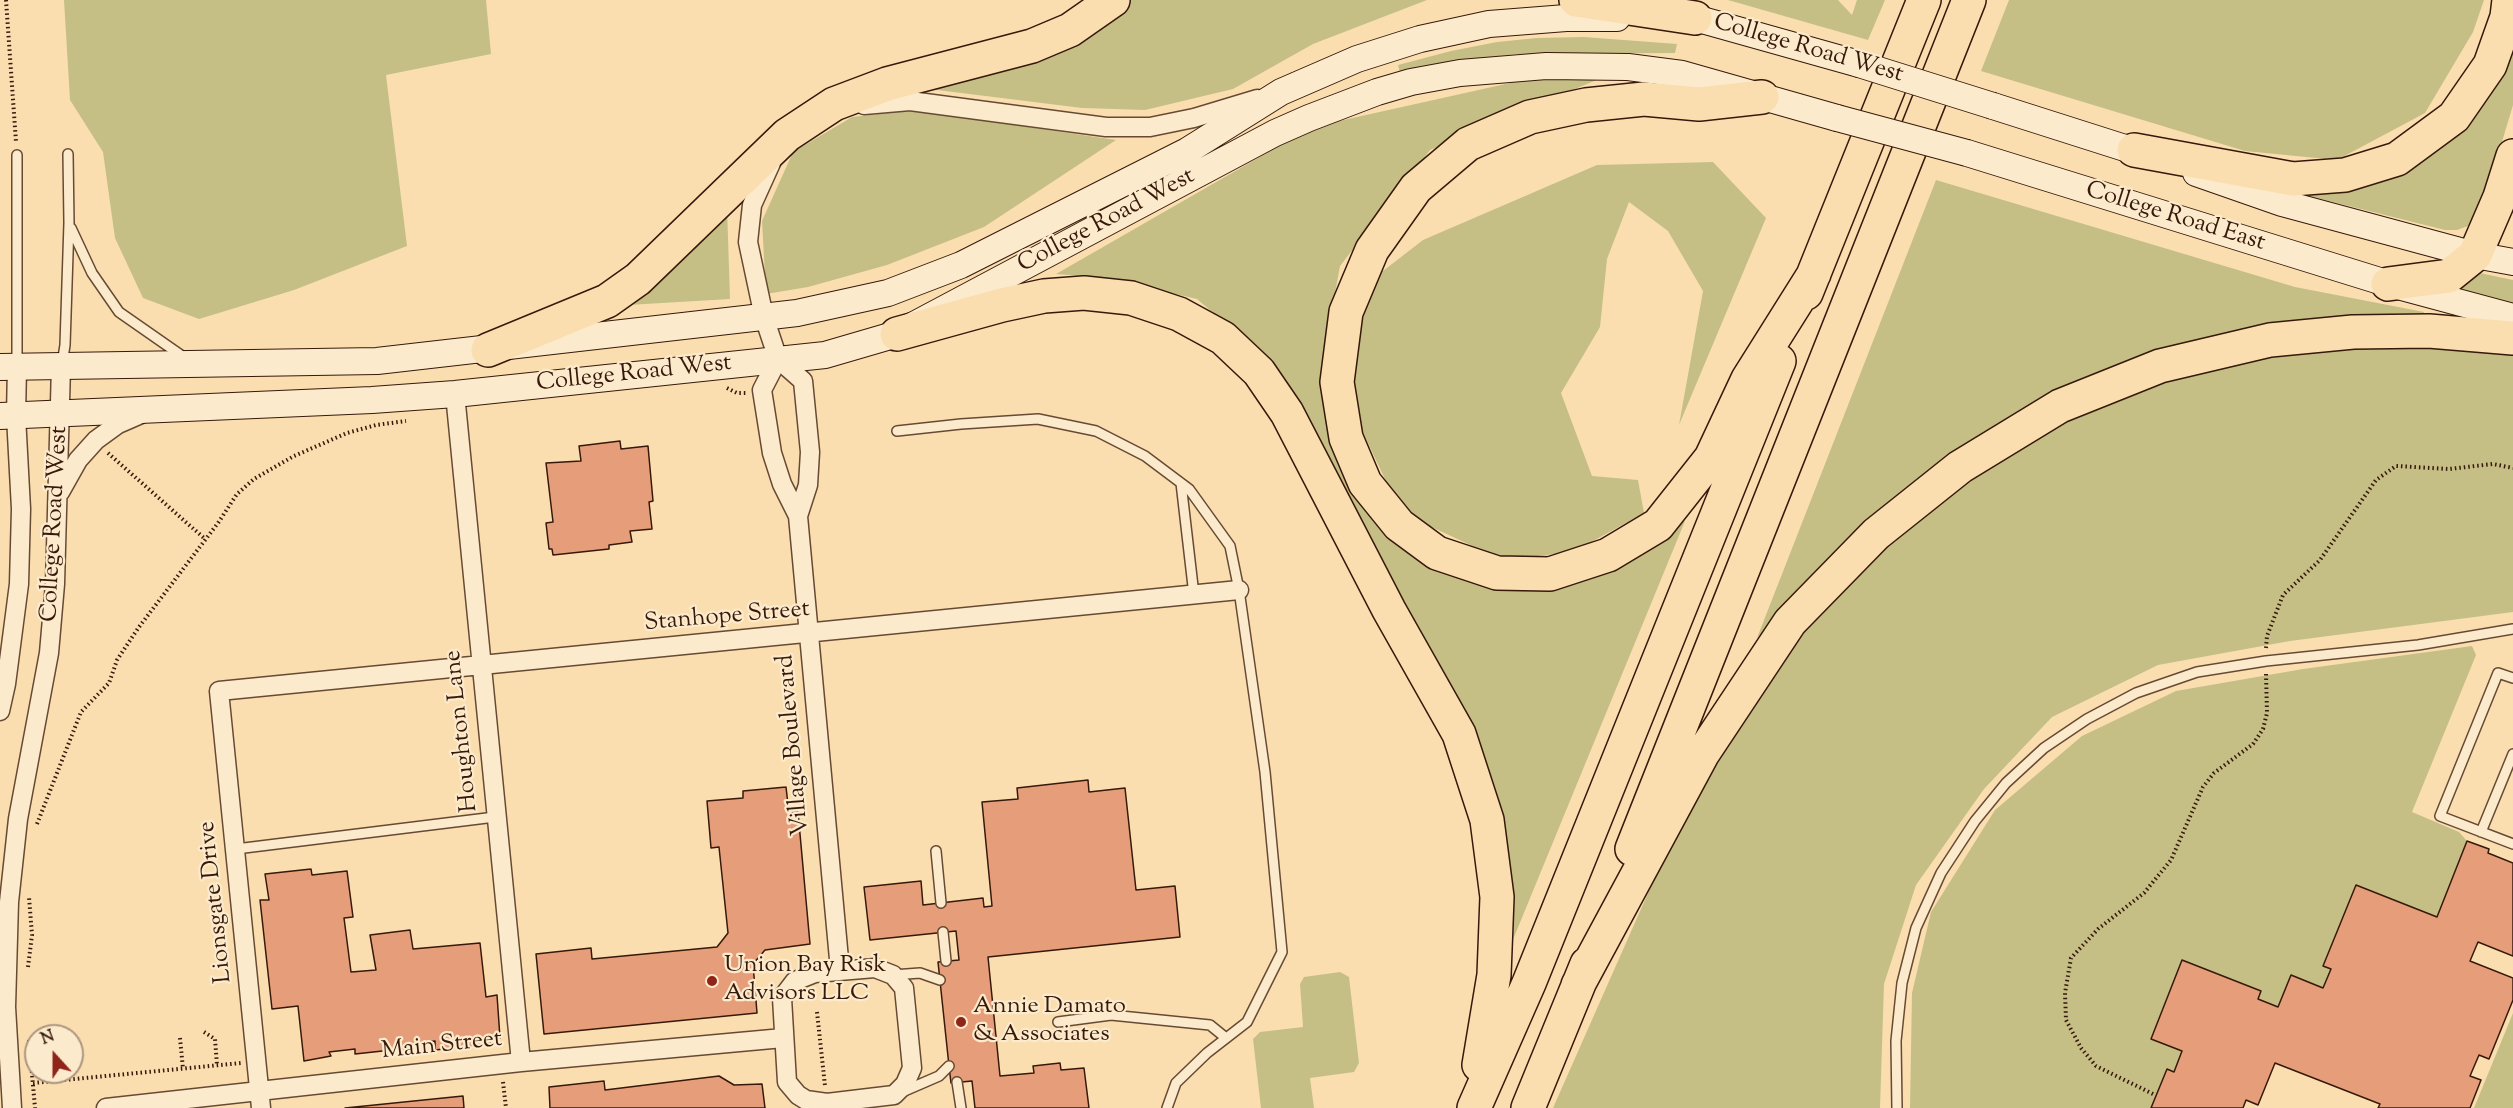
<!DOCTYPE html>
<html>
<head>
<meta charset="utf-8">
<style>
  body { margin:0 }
  #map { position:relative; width:2513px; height:1108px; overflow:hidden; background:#fadeb0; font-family:"Sorts Mill Goudy",serif }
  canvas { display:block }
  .north { position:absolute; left:24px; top:1024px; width:60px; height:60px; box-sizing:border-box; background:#fceacc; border:2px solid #ad967f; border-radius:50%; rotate:339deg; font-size:16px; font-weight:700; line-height:24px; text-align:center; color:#36190b }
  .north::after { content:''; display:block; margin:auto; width:21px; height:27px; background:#8f2418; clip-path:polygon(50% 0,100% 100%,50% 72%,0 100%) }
</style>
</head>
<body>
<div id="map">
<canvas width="2513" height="1108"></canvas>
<div class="north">N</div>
</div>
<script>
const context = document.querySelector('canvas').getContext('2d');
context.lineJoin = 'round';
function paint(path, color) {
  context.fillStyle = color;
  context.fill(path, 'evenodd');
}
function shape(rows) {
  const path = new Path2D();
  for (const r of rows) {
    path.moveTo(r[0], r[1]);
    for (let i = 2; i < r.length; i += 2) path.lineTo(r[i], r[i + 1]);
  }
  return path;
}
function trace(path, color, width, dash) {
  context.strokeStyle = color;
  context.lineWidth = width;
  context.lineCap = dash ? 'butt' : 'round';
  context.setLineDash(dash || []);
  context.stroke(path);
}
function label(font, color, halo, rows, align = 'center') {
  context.font = font + ' "Sorts Mill Goudy",serif';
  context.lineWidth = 4.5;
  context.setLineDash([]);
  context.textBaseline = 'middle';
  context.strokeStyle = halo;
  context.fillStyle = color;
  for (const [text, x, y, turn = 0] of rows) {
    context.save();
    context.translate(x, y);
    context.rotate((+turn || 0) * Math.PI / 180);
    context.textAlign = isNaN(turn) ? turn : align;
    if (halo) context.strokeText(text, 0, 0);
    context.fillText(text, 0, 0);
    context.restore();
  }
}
const green = shape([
  [64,0,486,0,491,54,386,75,407,246,294,290,199,319,143,298,115,238,103,152,70,100],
  [1127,0,1427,0,1313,44,1233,89,1145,110,1082,108,913,87],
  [1728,0,1838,0,1852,15,1857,0,1885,0,1868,40],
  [2009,0,2484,0,2473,32,2425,113,2337,160,2245,151,1981,71],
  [1584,37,1677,44,1675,53,1517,54,1453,62,1400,73,1398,65,1451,51,1497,42,1537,38],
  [2513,42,2513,105,2487,192,2477,216,2468,226,2457,230,2445,230,2309,196,2309,193,2402,171,2435,152,2463,127,2488,98,2507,61],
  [1606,76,1430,150,1340,266,1323,358,1328,433,1354,488,1398,541,1582,577,1685,521,1505,959,1501,831,1273,364,1197,299,1106,278,1056,274,1312,127,1537,77],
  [913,110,1116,140,984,227,887,265,808,287,766,294,762,221,793,152,852,117],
  [1713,162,1766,218,1679,425,1703,291,1668,231,1629,202,1607,259,1600,327,1561,393,1592,476,1638,480,1644,513,1573,552,1503,560,1401,513,1348,401,1370,281,1423,240,1597,165],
  [1936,180,2295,287,2424,312,2423,320,2076,384,1872,522,1757,638],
  [727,207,730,299,611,306],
  [2475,272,2513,280,2513,304,2478,297,2450,288],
  [2425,345,2513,347,2513,612,2290,641,2158,665,2052,717,1984,789,1916,885,1884,984,1880,1108,1553,1108,1679,823,1762,681,1814,617,1913,518,2066,419,2224,358],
  [2472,646,2476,655,2412,812,2459,832,2467,841,2437,917,2356,885,2323,965,2331,969,2323,988,2278,1007,2258,999,2182,960,2151,1038,2182,1051,2174,1072,2167,1069,2151,1108,1910,1108,1912,993,1931,912,1995,810,2082,736,2176,691,2303,669],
  [1340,972,1349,977,1359,1063,1354,1072,1310,1078,1314,1108,1261,1108,1253,1039,1260,1032,1303,1027,1300,984,1304,977],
  [2513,1013,2513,1108,2474,1108]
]);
const building = shape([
  [620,441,621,449,648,446,653,501,649,502,652,529,630,531,632,542,609,545,609,549,553,555,552,549,549,549,546,523,553,522,546,463,581,461,579,446,620,441],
  [1088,780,1089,792,1125,788,1136,890,1175,886,1180,937,988,957,1000,1076,1034,1073,1033,1066,1060,1063,1061,1070,1084,1068,1089,1108,975,1108,972,1081,951,1083,949,1066,938,962,959,960,956,931,870,940,864,887,921,881,923,905,983,898,984,907,992,906,982,802,1018,799,1017,788,1088,780],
  [786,787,789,813,798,812,810,944,765,950,753,964,757,1013,544,1034,536,954,591,948,592,959,717,947,728,933,719,847,711,848,707,801,743,798,743,791,786,787],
  [2467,841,2489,849,2488,853,2513,863,2513,956,2478,942,2470,961,2513,978,2513,1000,2489,1059,2479,1055,2470,1076,2481,1080,2470,1108,2378,1108,2380,1104,2275,1063,2258,1105,2246,1100,2243,1108,2151,1108,2167,1069,2174,1072,2182,1051,2151,1039,2182,960,2261,991,2258,999,2278,1007,2291,975,2323,988,2331,969,2323,966,2356,885,2437,917,2467,841],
  [311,869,312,875,347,871,353,917,344,918,351,972,376,970,370,935,410,930,413,949,480,943,486,997,497,995,500,1038,489,1040,491,1044,435,1050,435,1041,410,1044,410,1048,355,1054,355,1049,329,1052,331,1056,304,1061,298,1006,272,1009,260,900,269,900,265,874,311,869],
  [719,1076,734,1085,762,1084,765,1108,550,1108,549,1087,604,1081,605,1090,719,1076],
  [463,1096,464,1108,345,1108,463,1096]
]);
const path = shape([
  [6,0,16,142],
  [727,388,737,393,746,393],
  [108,453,205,539],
  [2266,648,2267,636,2283,595,2320,560,2376,480,2396,466,2449,469,2493,464,2513,468],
  [37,824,81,712,109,683,117,660,139,627,218,523,237,494,254,479,294,456,347,433,376,425,406,421],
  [28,967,32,935,29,897],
  [817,1012,825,1086],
  [204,1032,215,1039,217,1065],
  [180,1038,183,1069],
  [29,1040,35,1108],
  [503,1082,506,1108],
  [33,1083,241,1063],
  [2153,1094,2096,1066,2081,1048,2066,1020,2065,993,2071,958,2098,929,2144,893,2171,860,2203,787,2214,773,2253,744,2263,729,2267,713,2266,673]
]);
const lane = shape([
  [17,155,17,366],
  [71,228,92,273,119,312,185,358],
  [62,364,65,345,69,223,68,154],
  [897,431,961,424,1038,419,1096,431,1145,456,1189,489,1230,546,1239,590,1265,772,1282,952,1247,1022,1207,1053,1176,1083,1167,1108],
  [1181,483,1194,595],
  [2513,678,2498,673,2440,816,2513,844],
  [2481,832,2513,754],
  [236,849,495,817],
  [936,851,941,903],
  [943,932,946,961],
  [893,975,920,973,940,980],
  [1058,1022,1111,1015,1210,1025,1226,1038],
  [957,1082,961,1108],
  [902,1092,939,1076,949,1066],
  [1897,1108,1896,1041,1902,983,1916,928,1941,873,1975,821,2006,783,2044,748,2087,719,2136,693,2197,672,2266,661,2418,645,2513,629]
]);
const street = shape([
  [864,105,910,101,1106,127,1150,127,1194,118,1257,99],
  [771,163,752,205,748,242,764,317,778,359,803,381,810,452,808,485,798,516],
  [778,359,762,390,772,453,782,484,798,516,840,970],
  [455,394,521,1062],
  [60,492,78,460,96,440,118,424,141,414],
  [0,711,6,684,19,584,21,509,16,416,17,366],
  [875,968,893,975,904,988,912,1068,905,1084,894,1095,827,1103,806,1100,798,1095,787,1082,782,998,795,981,815,973,875,968],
  [12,1108,6,1007,9,902,18,819,49,653,55,584,61,366],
  [106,1108,521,1062,783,1038],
  [261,1108,219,691,1239,590]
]);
const secondary = shape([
  [1677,18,1695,18,1859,64],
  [1993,106,2150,156],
  [1967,153,2383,282,2513,317],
  [2196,173,2282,203,2475,255,2513,262],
  [0,367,377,361,797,313,888,293,961,265,1187,151,1281,92,1357,59,1420,39,1489,24,1566,18,1617,18],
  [0,416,372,400,455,394,825,355,897,334,1275,133,1309,118,1377,92,1411,82,1460,73,1546,66,1628,67,1682,74,1837,118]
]);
const highway = shape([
  [1576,0,1695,18],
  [1762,97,1699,104,1644,99,1586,105,1530,117,1468,144,1416,188,1372,250,1346,312,1337,382,1346,438,1365,483,1399,525,1437,553,1497,573,1550,574,1608,555,1658,525,1711,458,1748,379,1814,274],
  [2134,150,2293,179,2345,175,2397,159,2454,117,2490,65,2507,17,2509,0],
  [2388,284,2449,276,2475,255,2500,197,2513,156],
  [1806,293,1924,0],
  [897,334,1002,305,1044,296,1084,293,1131,298,1179,314,1223,338,1259,372,1287,413,1389,610,1459,734,1487,820,1497,897,1494,975,1479,1065],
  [488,350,607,301,638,279,787,135,834,104,887,84,1032,46,1070,30,1113,0],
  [1632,849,1969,0],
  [1578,985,1703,753,1790,622,1876,534,1960,467,2060,406,2160,366,2270,340,2353,332,2429,331,2513,338],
  [1474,1108,1529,983,1779,361],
  [1528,1108,1587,964]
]);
const secondaryBridge = shape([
  [1859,64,1993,106],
  [1837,118,1967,153]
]);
const markers = [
  [712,981,6,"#8f2418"],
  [961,1022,6,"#8f2418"]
];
const streetNames = [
  ["College Road West",1808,50,16],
  ["College Road East",2175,218,17],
  ["College Road West",1107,222,-28],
  ["College Road West",634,375,-6],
  ["College Road West",56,524,-87],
  ["Stanhope Street",727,618,-5],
  ["Houghton Lane",463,731,-96],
  ["Village Boulevard",795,745,-95],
  ["Lionsgate Drive",217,902,-96],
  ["Main Street",442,1047,-6]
];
const poiNames = [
  ["Union Bay Risk",724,967],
  ["Advisors LLC",724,995],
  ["Annie Damato",973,1008],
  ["& Associates",973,1036]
];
paint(green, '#c5bf86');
paint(building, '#e69e7a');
trace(building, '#36190b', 1.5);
trace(lane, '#674a34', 12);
trace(street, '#674a34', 21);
trace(secondary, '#36190b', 28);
trace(highway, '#36190b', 36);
trace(path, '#36190b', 4, [1.5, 3]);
trace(lane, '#fceacc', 9);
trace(street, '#fceacc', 18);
trace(secondary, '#fceacc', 26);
trace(highway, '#fadeb0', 33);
trace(secondaryBridge, '#36190b', 28, []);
trace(secondaryBridge, '#fceacc', 26);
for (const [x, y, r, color] of markers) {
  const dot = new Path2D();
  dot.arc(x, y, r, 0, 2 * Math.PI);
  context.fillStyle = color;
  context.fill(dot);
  trace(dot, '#fceacc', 2);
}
label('24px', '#36190b', '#fceacc', streetNames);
label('24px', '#36190b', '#fceacc', poiNames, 'left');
</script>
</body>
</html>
